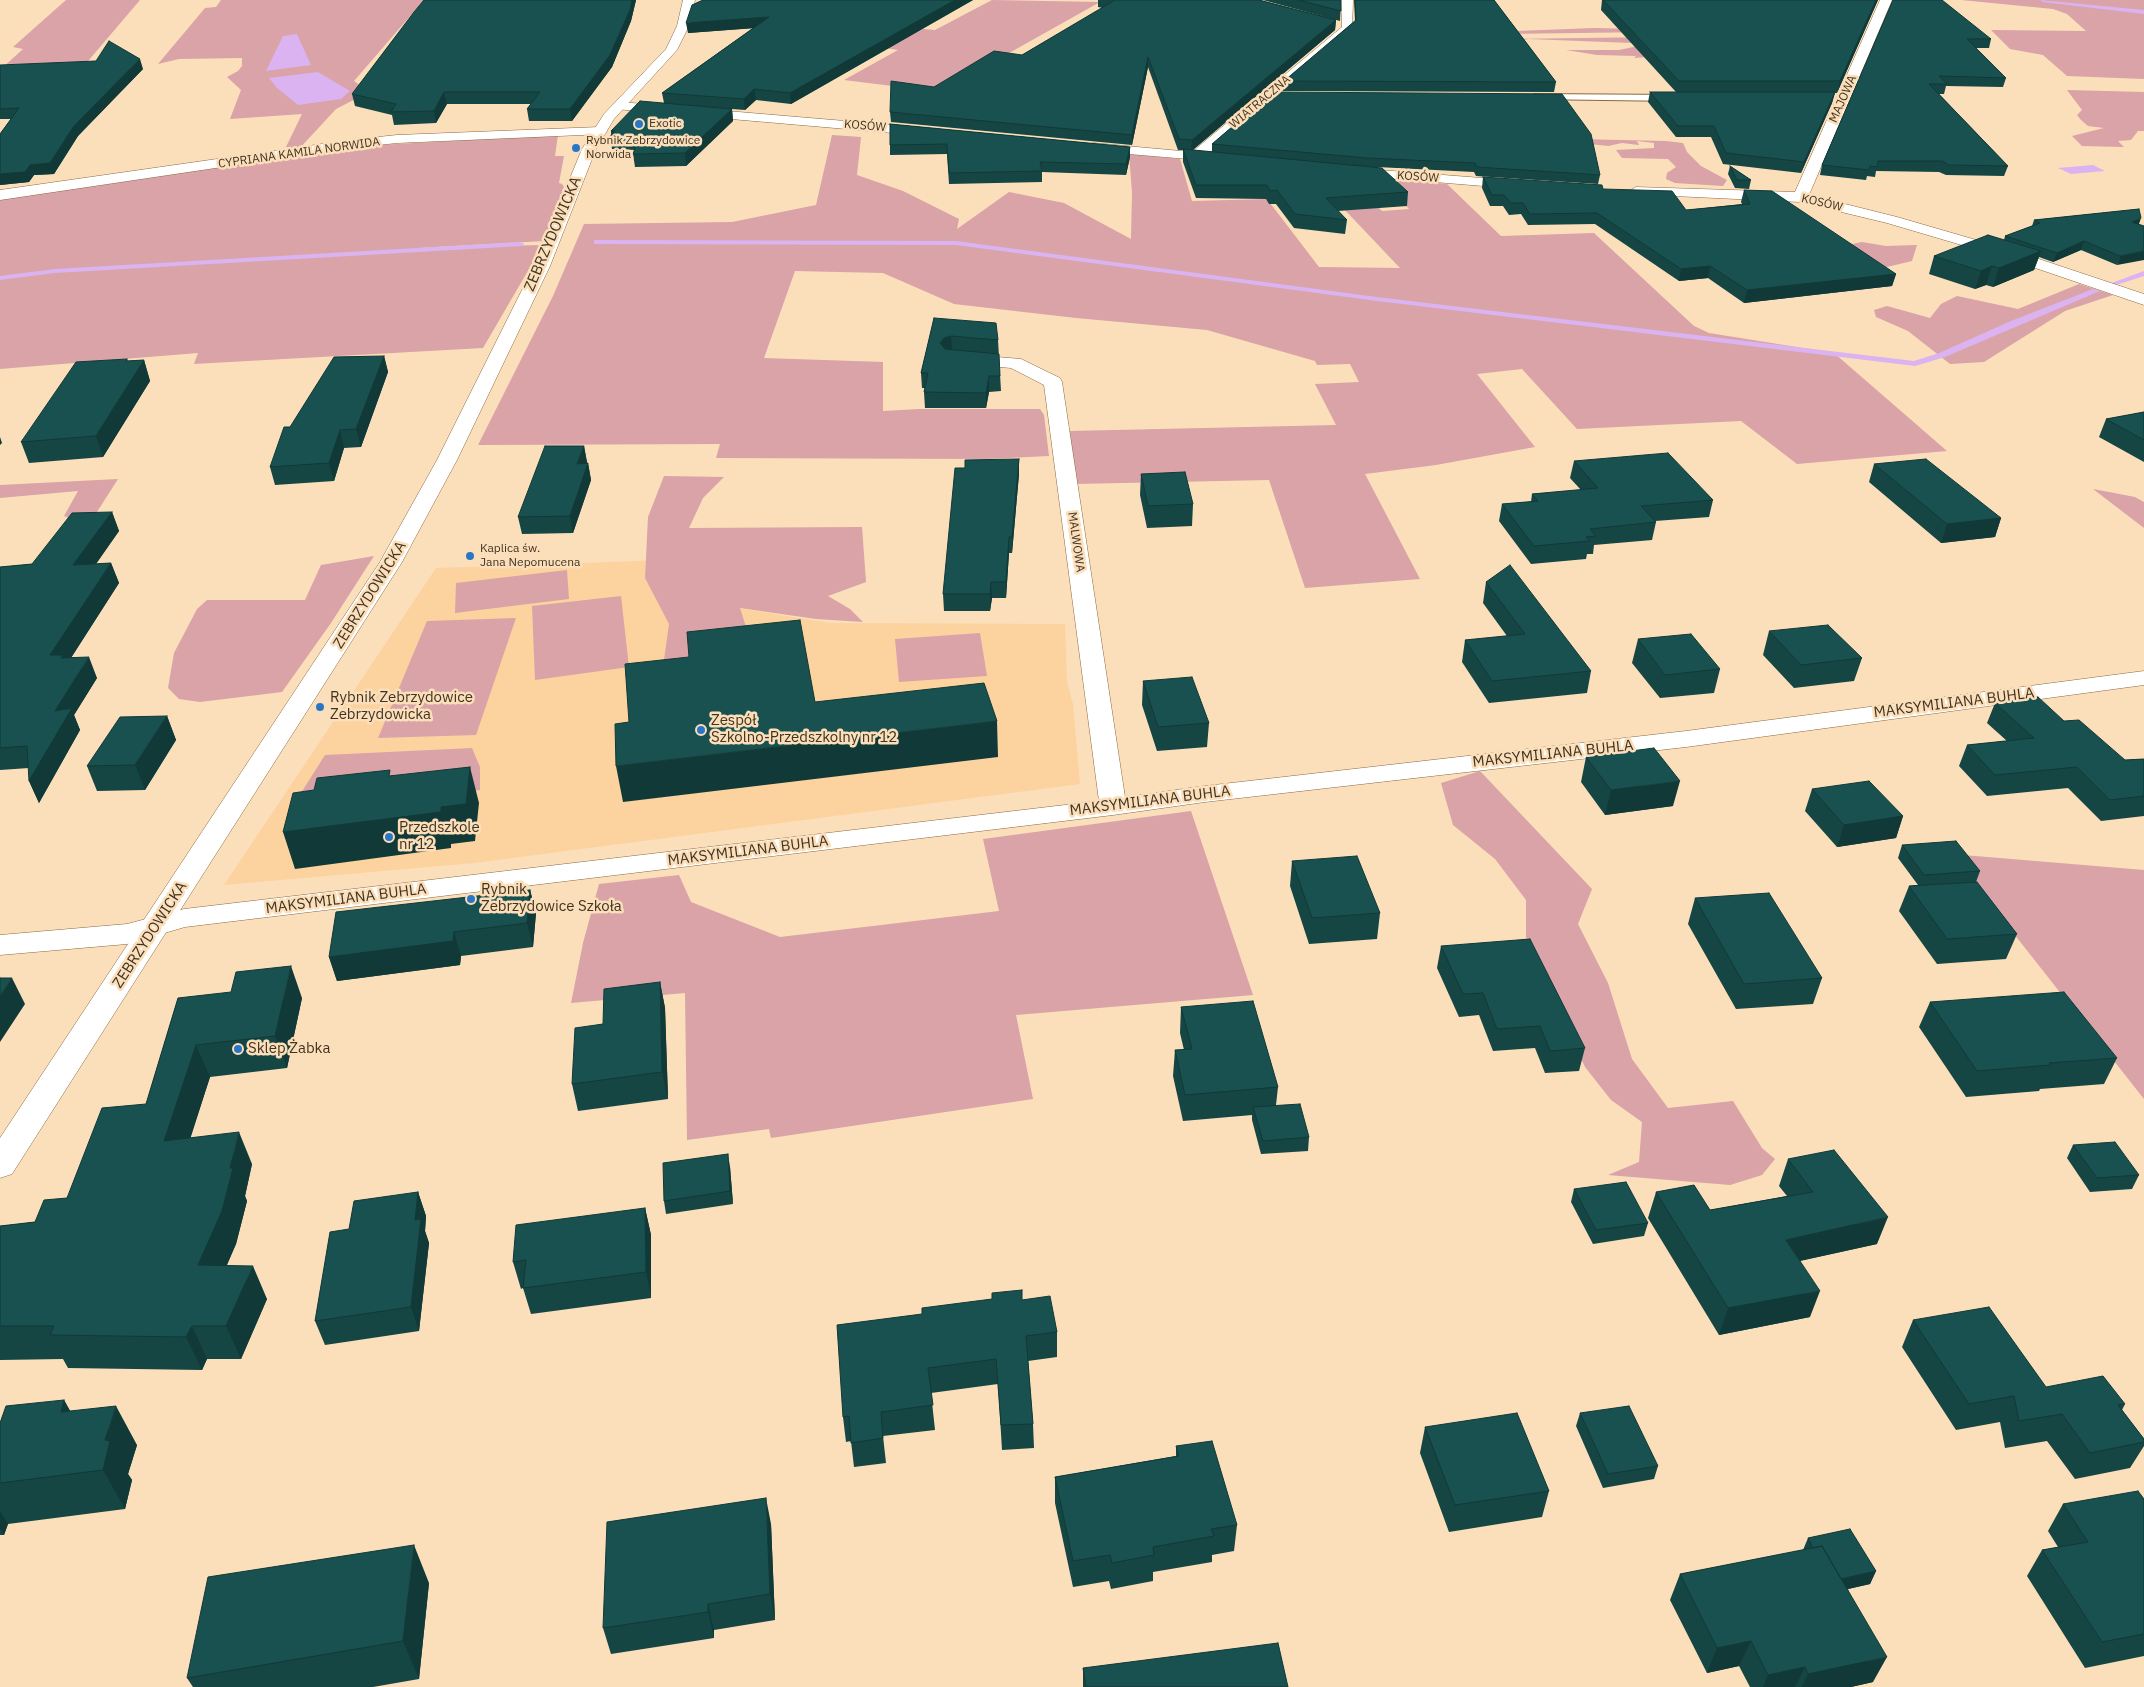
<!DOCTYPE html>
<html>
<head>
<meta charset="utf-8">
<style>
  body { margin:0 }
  canvas { display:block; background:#fbdeba }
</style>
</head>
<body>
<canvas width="2144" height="1687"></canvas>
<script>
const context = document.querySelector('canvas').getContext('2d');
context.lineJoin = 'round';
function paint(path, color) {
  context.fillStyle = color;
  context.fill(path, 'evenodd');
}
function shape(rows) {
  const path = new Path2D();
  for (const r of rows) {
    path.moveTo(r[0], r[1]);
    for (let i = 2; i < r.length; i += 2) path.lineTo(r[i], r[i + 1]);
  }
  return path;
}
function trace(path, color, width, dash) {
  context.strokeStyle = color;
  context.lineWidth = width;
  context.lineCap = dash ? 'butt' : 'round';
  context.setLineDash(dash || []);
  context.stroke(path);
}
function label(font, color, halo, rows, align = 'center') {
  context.font = font + ' "IBM Plex Sans",sans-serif';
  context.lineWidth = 5;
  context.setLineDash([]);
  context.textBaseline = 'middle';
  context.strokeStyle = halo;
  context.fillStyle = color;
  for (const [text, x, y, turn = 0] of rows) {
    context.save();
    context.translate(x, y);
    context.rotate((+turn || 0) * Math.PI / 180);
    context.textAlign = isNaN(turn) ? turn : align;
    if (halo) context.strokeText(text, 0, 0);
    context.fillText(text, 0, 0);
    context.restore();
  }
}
const built = shape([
  [667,560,664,596,830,623,1065,624,1067,682,1073,704,1080,784,474,863,224,885,436,568]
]);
const green = shape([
  [66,0,140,0,83,67,0,70,23,49,13,47],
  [221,0,424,0,354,81,369,92,336,109,299,149,286,147,302,114,230,119,241,90,227,77,238,71,242,66,242,58,179,59,158,64,205,8,216,7],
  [992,0,1100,2,986,66,933,91,844,80,898,50,885,48,923,29,935,30],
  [1961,0,2144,0,2144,79,2067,76,2043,55,2010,49,1991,30,2086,31,2067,14,2053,9],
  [1594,28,1681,30,1707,37,1710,40,1706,45,1759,44,1791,51,1792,53,1789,55,1795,57,1777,61,1771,65,1753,67,1715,60,1711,66,1668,67,1688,60,1697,51,1684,53,1657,50,1647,57,1634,58,1636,56,1597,55,1566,50,1619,50,1638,46,1632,43,1528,39,1516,42,1505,39,1657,37,1652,32,1502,34,1491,32],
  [2067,90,2144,92,2144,131,2138,131,2131,140,2118,141,2124,147,2082,146,2072,136,2104,128,2088,126,2081,120,2077,115,2082,110],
  [558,135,555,156,564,156,559,183,562,184,564,187,545,241,417,248,543,245,483,348,194,364,198,353,0,369,0,199,259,160,378,145],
  [832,135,861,137,857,175,903,191,959,219,957,229,1009,192,1064,203,1131,239,1132,192,1129,154,1180,159,1192,201,1267,199,1319,267,1400,268,1343,208,1377,206,1382,211,1409,209,1390,189,1366,176,1447,184,1501,236,1594,233,1694,326,1709,333,1834,353,1947,451,1797,464,1741,421,1577,429,1522,369,1477,374,1535,447,1436,465,1365,474,1420,579,1305,588,1269,480,1074,484,1070,431,1336,425,1315,384,1359,382,1350,364,1317,365,1315,361,1207,330,1076,318,954,304,883,273,795,271,764,358,883,362,883,411,919,409,1040,409,1044,415,1049,456,987,459,716,458,720,444,478,445,553,296,584,224,732,222,816,205],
  [1577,139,1666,141,1683,143,1687,152,1701,166,1727,180,1723,186,1675,183,1666,179,1667,173,1676,167,1668,159,1622,158,1616,150,1654,148,1654,143,1637,141,1639,145,1622,143,1608,146,1581,143],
  [1862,242,1886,246,1917,245,1912,261,1887,267,1852,262,1843,246],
  [2079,284,2113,295,2065,311,1984,362,1950,364,1908,331,1876,317,1874,310,1887,306,1930,318,1941,304,1957,296,2018,309],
  [664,476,724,477,703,498,689,528,862,527,866,582,828,596,850,609,863,622,816,619,740,608,753,649,664,660,669,624,645,578,648,517],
  [118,479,88,526,64,516,78,491,0,498,0,485],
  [2093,489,2135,497,2144,502,2144,528],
  [374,556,331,623,282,692,200,702,179,699,168,688,174,653,197,609,207,600,305,600,321,565],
  [567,570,569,599,455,613,456,583],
  [621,596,629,667,535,680,532,606],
  [516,618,476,735,378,738,427,621],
  [980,633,987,676,899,682,895,639],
  [472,748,480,767,480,790,289,812,325,755],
  [1480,771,1592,889,1578,924,1608,983,1632,1059,1668,1108,1733,1101,1762,1148,1775,1159,1762,1175,1730,1185,1608,1175,1639,1162,1642,1122,1611,1100,1585,1067,1534,959,1526,937,1526,900,1495,859,1453,825,1441,783],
  [1191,811,1253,995,1016,1015,1033,1099,771,1138,769,1129,687,1140,685,993,571,1003,583,943,599,884,679,875,691,902,780,937,999,911,983,839],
  [1951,854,2144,870,2144,1099]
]);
const water = shape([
  [297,34,311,65,266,71,283,36],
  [318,72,350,91,341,99,298,105,277,88,269,78],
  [2093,165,2105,171,2071,174,2058,168]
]);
const stream = shape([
  [2040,0,2144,10,2144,14,2043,2,2040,0],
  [597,240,956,241,1377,297,1914,361,1939,353,2011,321,2093,289,2100,291,1945,357,1915,366,1377,301,956,245,594,244,594,240,597,240],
  [520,242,524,244,523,246,55,273,0,280,0,276,55,269,520,242],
  [2144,271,2144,276,2113,286,2109,284,2144,271]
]);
const service = shape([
  [1536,94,1677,95,1682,98,1677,101,1532,99,1532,95,1536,94]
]);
const minor = shape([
  [1341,0,1353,0,1352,31,1208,154,1224,156,1226,159,1224,162,1093,151,1086,147,1093,143,1192,152,1342,27,1341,0],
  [1880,0,1892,0,1809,195,1897,217,2021,253,2144,294,2144,305,2009,259,1887,223,1800,202,1631,194,1629,191,1636,187,1795,192,1880,0],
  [620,102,928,128,935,132,928,136,615,109,613,106,620,102],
  [600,127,607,131,605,134,397,143,350,148,0,200,0,190,350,140,397,135,600,127],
  [1354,168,1520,181,1527,185,1520,189,1349,175,1347,172,1349,169,1354,168],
  [961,354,1021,359,1060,378,1062,382,1125,797,1205,786,1686,731,2144,671,2144,685,1686,747,1205,802,1113,815,185,927,127,944,0,955,0,935,127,924,184,909,1099,801,1044,385,1011,368,955,363,952,359,955,355,961,354]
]);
const tertiary = shape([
  [683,0,695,0,689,26,677,50,614,119,596,149,550,266,457,460,402,562,12,1174,0,1178,0,1138,380,562,437,460,534,266,582,149,604,114,666,49,677,26,683,0]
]);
const wall = shape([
  [424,0,636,0,631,21,612,67,572,121,529,121,527,109,531,104,447,104,436,123,394,125,392,115,355,106,352,94],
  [703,0,973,0,791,104,756,100,745,110,732,109,733,121,686,166,635,167,633,154,635,150,612,149,610,136,611,135,611,131,664,103,662,93,753,28,688,33],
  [1098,0,1259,0,1336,20,1335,30,1193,150,1212,152,1212,144,1273,92,1600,175,1598,184,1476,176,1474,172,1377,167,1408,192,1407,206,1338,211,1347,220,1345,234,1294,228,1276,204,1269,204,1266,199,1196,198,1183,162,1183,150,1178,150,1148,67,1132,145,891,122,890,112,934,87,1022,55,1103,8,1098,7],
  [1263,0,1341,0,1340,21],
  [1354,0,1494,0,1556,82,1554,92,1283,91,1284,81,1355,21],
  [1602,0,1878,0,1837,93,1835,93,1832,103,1801,173,1723,164,1711,137,1676,137,1648,102,1650,92,1676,92,1601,10],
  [1893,0,1991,39,1989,48,1976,48,2006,78,2003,87,1946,86,1944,94,1939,94,2008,166,2004,176,1946,175,1939,172,1876,171,1875,177,1867,176,1866,180,1820,175,1822,165],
  [0,65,143,69,78,136,54,174,34,175,29,182,0,185,0,134,11,119,0,119],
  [890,124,1130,147,1130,157,1126,175,1042,172,1042,182,949,184,947,154,890,155],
  [1730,166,1751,180,1749,189,1735,188,1728,174],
  [1483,177,1603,189,1686,210,1742,204,1741,202,1744,190,1896,274,1892,286,1744,303,1708,278,1679,281,1595,224,1528,225,1521,214,1509,215,1503,206,1490,206,1482,188],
  [2139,209,2117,265,2081,250,2053,262,2039,257,2034,270,1993,287,1986,285,1975,289,1929,274,1934,256,2004,240,2005,236,2032,226,2034,220],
  [934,318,998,340,1001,391,989,392,986,408,925,408,924,392,925,388,922,388,921,373],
  [384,356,388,372,361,447,344,448,334,481,275,485,270,467,290,427],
  [144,360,150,381,103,457,29,463,21,442,128,361],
  [2144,412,2144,462,2099,437,2106,419],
  [584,446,587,463,588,463,591,480,573,533,522,534,518,517],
  [1019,459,1019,474,1012,553,1009,553,1006,598,992,598,990,611,944,611,943,594,965,468],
  [1574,461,1713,500,1709,517,1655,521,1656,522,1652,540,1594,545,1593,554,1587,554,1586,559,1531,564,1499,521,1502,504,1531,502,1532,494,1581,490,1570,478],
  [1874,464,2001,518,1995,537,1941,543,1869,482],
  [1141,474,1193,504,1192,526,1147,528,1140,495],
  [112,512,119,531,96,564,111,563,119,583,71,658,97,678,74,715,80,730,39,803,29,781,29,768,0,770,0,567,32,564],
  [1486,582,1591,671,1587,693,1489,703,1462,662,1465,640,1507,636,1483,603],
  [1769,631,1862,658,1854,681,1794,688,1763,655],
  [1638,639,1720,669,1714,693,1660,698,1632,663],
  [1143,681,1209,723,1207,747,1157,751,1142,705],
  [1995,703,2064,721,2125,760,2144,759,2144,816,2101,821,2068,788,1987,796,1959,766,1967,745,2007,741,1987,723],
  [167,716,176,740,145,790,97,791,87,766],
  [1586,757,1673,806,1605,815,1581,782],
  [1812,789,1903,816,1896,838,1837,847,1805,811],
  [1902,845,1980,871,1976,882,2017,934,2006,959,1937,964,1899,911,1909,886,1918,885,1898,858],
  [1292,861,1380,913,1377,939,1309,944,1290,886],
  [530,890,536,913,533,947,461,956,460,965,337,981,329,957],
  [1695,898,1822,978,1813,1004,1736,1009,1688,924],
  [1441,946,1585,1048,1579,1071,1545,1073,1535,1048,1493,1051,1479,1015,1459,1017,1437,968],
  [660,982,665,1008,668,1099,578,1111,572,1084,603,1024],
  [178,998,302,998,287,1068,210,1077,190,1138,252,1164,245,1196,247,1201,236,1244,226,1266,267,1299,241,1359,207,1359,202,1370,68,1368,63,1359,0,1360,0,1226,35,1222,67,1198,146,1104],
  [1930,1002,2117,1058,2104,1084,2040,1089,2039,1091,1966,1097,1919,1027],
  [1181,1007,1278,1087,1276,1105,1309,1137,1308,1151,1261,1154,1252,1120,1252,1115,1183,1121,1173,1076,1175,1050,1184,1050,1180,1033],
  [2073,1145,2139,1175,2132,1189,2090,1192,2067,1158],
  [1788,1159,1877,1244,1800,1261,1810,1317,1719,1335,1648,1218,1656,1192,1710,1210,1787,1196,1779,1186],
  [730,1167,733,1204,666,1214,664,1201],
  [1574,1189,1648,1223,1644,1236,1593,1244,1571,1202],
  [418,1192,426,1216,425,1231,429,1243,419,1331,325,1345,315,1321,349,1229],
  [645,1208,651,1235,651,1298,531,1314,523,1288,521,1289,513,1262],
  [1022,1300,1057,1332,1057,1357,1028,1361,1033,1424,1034,1448,1002,1450,998,1384,931,1393,935,1430,883,1436,886,1463,854,1467,851,1441,846,1442,843,1417,922,1314],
  [1913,1320,2046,1387,2125,1404,2122,1410,2144,1439,2144,1446,2130,1468,2075,1479,2047,1441,2005,1448,2000,1422,1956,1430,1902,1347],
  [64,1400,70,1411,137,1445,128,1474,132,1480,125,1509,8,1524,4,1535,0,1535,0,1423],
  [1580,1413,1658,1466,1654,1479,1603,1488,1576,1426],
  [1425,1427,1549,1491,1542,1517,1449,1532,1420,1453],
  [1176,1446,1237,1525,1234,1551,1212,1555,1212,1562,1153,1572,1153,1581,1111,1589,1109,1581,1073,1587,1055,1503,1055,1477,1176,1456],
  [2144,1499,2144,1656,2085,1668,2027,1576,2042,1550,2058,1547,2048,1531,2063,1504],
  [771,1524,775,1620,714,1630,714,1638,611,1654,603,1628],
  [1808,1538,1876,1571,1870,1584,1848,1589,1873,1682,1851,1687,1750,1687,1739,1666,1707,1673,1670,1600,1680,1574,1803,1550],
  [429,1583,419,1679,373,1687,193,1687,187,1678],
  [1083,1668,1288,1687,1083,1687]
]);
const shadedWall = shape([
  [632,0,636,0,631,21,612,67,572,121,570,109],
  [955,0,973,0,791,104,790,93],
  [1876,0,1878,0,1837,93,1840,81],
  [769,17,770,27,688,33,686,23],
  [1336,20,1335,30,1191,151,1192,140],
  [1148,57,1148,67,1132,145,1132,135],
  [140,59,143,69,78,136,54,174,34,175,29,182,0,185,0,174,30,165,74,126],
  [754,89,756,100,745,110,744,99],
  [444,92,447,104,436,123,434,111],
  [1835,92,1832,103,1801,173,1804,162],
  [732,109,733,121,686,166,685,153],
  [1130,147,1130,157,1126,175,1126,164],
  [2141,218,2138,227,2132,222],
  [2084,241,2081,250,2053,262,2057,253],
  [2041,251,2034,270,1993,287,1999,268],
  [2144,251,2144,260,2117,265,2120,256],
  [1710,266,1708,278,1679,281,1681,269],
  [1992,266,1986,285,1975,289,1981,271],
  [1896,274,1892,286,1744,303,1747,290],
  [951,336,952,351,941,358,940,343,944,338],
  [384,356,388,372,361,447,356,429],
  [127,359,133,377,144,360,150,381,103,457,96,436],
  [989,376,989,392,986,408,986,393],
  [340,430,344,448,334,481,329,463],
  [0,437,2,443,0,445],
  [584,446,587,462,580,480,577,464],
  [1019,459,1019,474,1012,553,1012,537],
  [588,463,591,480,573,533,570,516],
  [112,512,119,531,81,585,73,565],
  [2001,518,1995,537,1941,543,1947,524],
  [1009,537,1009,553,1006,598,1006,582],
  [111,563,119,583,67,664,50,655],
  [991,582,992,598,990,611,990,594],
  [89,657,97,678,74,715,80,730,39,803,29,781,55,711],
  [167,716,176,740,145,790,135,765],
  [997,721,998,757,623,802,616,766],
  [470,767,479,803,475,841,451,844,451,848,295,869,283,832],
  [1680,781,1673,806,1605,815,1611,790],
  [1903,816,1896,838,1837,847,1844,825],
  [530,890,536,913,533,947,527,923],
  [454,932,461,956,460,965,337,981,329,957],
  [291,966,302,998,287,1068,275,1036],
  [12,978,25,1004,0,1042,0,996],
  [660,982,665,1008,668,1099,662,1072],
  [196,1045,210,1077,179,1174,164,1141],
  [239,1132,252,1164,245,1196,247,1201,236,1244,213,1298,198,1265,230,1168],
  [728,1154,730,1167,733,1204,730,1191],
  [418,1192,426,1216,425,1231,429,1243,419,1331,411,1307,415,1220],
  [645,1208,651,1235,651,1298,646,1272],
  [1888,1217,1877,1244,1776,1266,1786,1240],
  [253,1266,267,1299,241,1359,226,1326],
  [1820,1291,1810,1317,1719,1335,1728,1308],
  [192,1326,207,1359,202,1370,186,1337],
  [64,1400,86,1439,61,1412],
  [116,1406,137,1445,128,1474,132,1480,125,1509,103,1470,105,1440],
  [766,1498,771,1524,775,1620,770,1594],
  [0,1511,8,1524,4,1535,0,1529],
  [414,1545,429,1583,419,1679,403,1641],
  [1876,1571,1870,1584,1826,1594,1832,1581],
  [708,1604,714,1630,714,1638,708,1612],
  [1751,1641,1739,1666,1707,1673,1717,1648],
  [1887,1657,1873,1682,1851,1687,1802,1687,1808,1674],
  [1805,1667,1795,1687,1763,1687,1768,1675]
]);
const building = shape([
  [424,0,632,0,630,10,610,55,570,109,527,109,540,92,444,92,434,111,391,112,396,104,352,94,414,12,424,0],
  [703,0,955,0,790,93,754,89,744,99,662,93,769,17,686,23,692,5,703,0],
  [1115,0,1259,0,1336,20,1192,140,1179,139,1148,57,1132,135,890,112,891,81,934,87,994,51,1022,55,1115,0],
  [1298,0,1341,0,1341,11,1298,0],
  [1355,0,1494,0,1556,82,1284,81,1356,20,1355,0],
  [1603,0,1876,0,1840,81,1679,81,1603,0],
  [1893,0,1942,0,1991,39,1967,39,2006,78,1939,76,1947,84,1929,84,2008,166,1949,165,1942,161,1878,161,1877,167,1870,166,1869,170,1822,165,1893,0],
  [109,41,140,59,74,126,50,163,30,165,25,172,0,174,0,134,19,108,0,109,0,65,96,61,109,41],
  [1273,92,1562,94,1591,134,1600,175,1477,167,1475,163,1367,158,1212,144,1273,92],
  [1650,92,1835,92,1804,162,1726,153,1714,126,1678,126,1650,92],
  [640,101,732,109,685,153,633,154,639,137,610,136,615,131,611,131,640,101],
  [890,124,1130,147,1126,164,1040,162,1042,171,949,173,947,144,890,145,890,124],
  [1183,149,1382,168,1408,192,1326,198,1347,220,1295,214,1277,190,1270,191,1267,185,1196,185,1183,149],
  [1730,166,1751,180,1737,180,1730,166],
  [1483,177,1602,185,1603,189,1672,191,1686,210,1750,204,1744,190,1772,191,1896,274,1747,290,1710,266,1681,269,1597,213,1530,214,1523,203,1511,203,1504,195,1492,195,1483,177],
  [2139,209,2141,218,2132,222,2144,226,2144,251,2120,256,2084,241,2057,253,2005,236,2040,223,2034,220,2139,209],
  [1988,235,2041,251,1999,268,1992,266,1981,271,1934,256,1988,235],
  [934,318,996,323,998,340,951,336,944,338,940,343,945,349,999,354,1000,376,989,376,986,393,924,392,928,373,921,373,934,318],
  [384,356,356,429,340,430,329,463,270,467,284,427,290,427,334,357,384,356],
  [127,359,126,361,144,360,96,436,21,442,76,362,127,359],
  [2144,412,2144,440,2106,419,2144,412],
  [545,446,584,446,577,464,588,463,570,516,518,517,545,446],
  [1668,453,1713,500,1641,506,1656,522,1590,529,1596,536,1586,537,1590,541,1534,546,1502,504,1538,501,1532,494,1598,488,1574,461,1668,453],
  [1019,459,1012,537,1009,537,1006,582,991,582,990,594,943,594,955,468,965,468,965,460,1019,459],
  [1926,459,2001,518,1947,524,1874,464,1926,459],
  [1185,472,1193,504,1148,506,1141,474,1185,472],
  [112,512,73,565,111,563,50,655,63,655,61,658,89,657,55,711,72,708,29,781,27,746,0,748,0,567,32,564,72,513,112,512],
  [1510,565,1591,671,1492,681,1465,640,1525,634,1486,582,1510,565],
  [800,620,815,702,984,683,997,721,616,766,615,724,629,722,625,664,689,657,687,632,800,620],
  [1828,625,1862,658,1801,665,1769,631,1828,625],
  [1691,634,1720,669,1665,675,1638,639,1691,634],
  [1192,677,1209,723,1158,727,1143,681,1192,677],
  [2038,697,2064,721,2079,720,2125,760,2144,759,2144,796,2110,800,2077,767,1995,775,1967,745,2034,738,1995,703,2038,697],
  [167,716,135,765,87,766,120,717,167,716],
  [1654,748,1680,781,1611,790,1586,757,1654,748],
  [470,767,466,804,441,807,441,812,283,832,293,793,314,790,317,778,390,770,389,776,470,767],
  [1869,781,1903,816,1844,825,1812,789,1869,781],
  [1956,841,1980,871,1924,875,1902,845,1956,841],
  [1357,856,1380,913,1312,918,1292,861,1357,856],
  [1977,882,2017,934,1947,939,1909,886,1977,882],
  [530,890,527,923,454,932,453,941,329,957,336,912,530,890],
  [1769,893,1822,978,1744,984,1695,898,1769,893],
  [1530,939,1585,1048,1550,1051,1540,1026,1497,1029,1483,993,1463,994,1441,946,1530,939],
  [291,966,275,1036,196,1045,164,1141,239,1132,230,1168,233,1168,222,1211,198,1265,253,1266,226,1326,192,1326,186,1337,50,1335,54,1326,0,1326,0,1226,35,1222,44,1200,67,1198,102,1108,146,1104,178,998,231,992,236,972,291,966],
  [0,978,12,978,0,996,0,978],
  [660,982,662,1072,572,1084,575,1028,603,1024,604,989,660,982],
  [2064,992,2117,1058,2049,1063,2051,1065,1977,1071,1930,1002,2064,992],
  [1253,1001,1278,1087,1185,1095,1175,1050,1192,1049,1181,1007,1253,1001],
  [1300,1104,1309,1137,1263,1141,1253,1107,1300,1104],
  [2115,1142,2139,1175,2097,1178,2073,1145,2115,1142],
  [1834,1150,1888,1217,1786,1240,1820,1291,1728,1308,1656,1192,1694,1185,1710,1210,1813,1192,1788,1159,1834,1150],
  [728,1154,730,1191,664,1201,663,1163,728,1154],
  [1626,1182,1648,1223,1596,1230,1574,1189,1626,1182],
  [418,1192,415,1220,421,1219,411,1307,315,1321,330,1232,349,1229,354,1201,418,1192],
  [645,1208,646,1272,523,1288,526,1260,513,1262,516,1225,645,1208],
  [1022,1290,1022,1300,1050,1296,1057,1332,1026,1336,1033,1424,1001,1425,996,1359,928,1368,933,1405,881,1412,883,1438,851,1443,849,1416,843,1417,837,1325,922,1314,922,1308,992,1299,992,1293,1022,1290],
  [1989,1307,2046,1387,2103,1376,2125,1404,2118,1405,2144,1439,2144,1442,2090,1453,2062,1414,2019,1421,2014,1396,1969,1404,1913,1320,1989,1307],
  [64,1400,61,1412,116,1406,105,1440,110,1441,103,1470,0,1483,0,1423,6,1406,64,1400],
  [1629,1406,1658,1466,1608,1474,1580,1413,1629,1406],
  [1517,1413,1549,1491,1455,1505,1425,1427,1517,1413],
  [1212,1441,1237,1525,1211,1529,1214,1536,1153,1547,1154,1555,1112,1563,1110,1555,1073,1561,1055,1477,1179,1456,1176,1446,1212,1441],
  [2138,1491,2144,1499,2144,1634,2102,1642,2042,1550,2088,1542,2063,1504,2138,1491],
  [766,1498,770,1594,708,1604,708,1612,603,1628,607,1522,766,1498],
  [1850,1529,1876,1571,1841,1579,1822,1546,1813,1548,1808,1538,1850,1529],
  [414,1545,403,1641,187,1678,208,1577,414,1545],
  [1822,1546,1887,1657,1808,1674,1805,1667,1768,1675,1751,1641,1717,1648,1680,1574,1822,1546],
  [1278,1643,1288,1687,1086,1687,1083,1668,1278,1643]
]);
const markers = [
  [639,124,5,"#2a76c6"],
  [576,148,5,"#2a76c6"],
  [470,556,5,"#2a76c6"],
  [320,707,5,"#2a76c6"],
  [701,730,5,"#2a76c6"],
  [389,837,5,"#2a76c6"],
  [471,899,5,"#2a76c6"],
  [238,1049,5,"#2a76c6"]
];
const farStreetnames = [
  ["MAJOWA",1843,99,-66],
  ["WIATRACZNA",1260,102,-40],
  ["KOSÓW",865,126,5],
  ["CYPRIANA KAMILA NORWIDA",299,153,-8],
  ["KOSÓW",1418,177,4],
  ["KOSÓW",1822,203,13],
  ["MALWOWA",1076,542,82]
];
const farPoinames = [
  ["Exotic",649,124],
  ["Rybnik Zebrzydowice",586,141],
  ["Norwida",586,155],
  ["Kaplica św.",480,549],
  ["Jana Nepomucena",480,563]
];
const streetNames = [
  ["ZEBRZYDOWICKA",553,234,-67],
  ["ZEBRZYDOWICKA",370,595,-58],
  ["MAKSYMILIANA BUHLA",1954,703,-7],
  ["MAKSYMILIANA BUHLA",1553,754,-6],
  ["MAKSYMILIANA BUHLA",1150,801,-7],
  ["MAKSYMILIANA BUHLA",748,851,-7],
  ["MAKSYMILIANA BUHLA",346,899,-7],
  ["ZEBRZYDOWICKA",150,935,-57]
];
const poiNames = [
  ["Rybnik Zebrzydowice",330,698],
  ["Zebrzydowicka",330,715],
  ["Zespół",711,721],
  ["Szkolno-Przedszkolny nr 12",711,738],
  ["Przedszkole",399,828],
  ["nr 12",399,845],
  ["Rybnik",481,890],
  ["Zebrzydowice Szkoła",481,907],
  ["Sklep Żabka",248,1049]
];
paint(built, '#fcd39f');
paint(green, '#d9a3a8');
paint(water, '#dab3f0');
paint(stream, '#dab3f0');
trace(service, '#8a6a3f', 2);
trace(minor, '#8a6a3f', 1);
trace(tertiary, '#8a6a3f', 1);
paint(service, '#fff');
paint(minor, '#fff');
paint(tertiary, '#fff');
paint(wall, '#154644');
paint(shadedWall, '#113937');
paint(building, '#18514f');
trace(building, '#113937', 1);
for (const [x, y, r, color] of markers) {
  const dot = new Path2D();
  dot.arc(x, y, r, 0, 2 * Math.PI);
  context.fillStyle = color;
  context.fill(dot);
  trace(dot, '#fbdeba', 2);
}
label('12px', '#413321', '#fbdeba', farStreetnames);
label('12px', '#413321', '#fbdeba', farPoinames, 'left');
label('15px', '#413321', '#fbdeba', streetNames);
label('15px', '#413321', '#fbdeba', poiNames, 'left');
</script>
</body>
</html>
